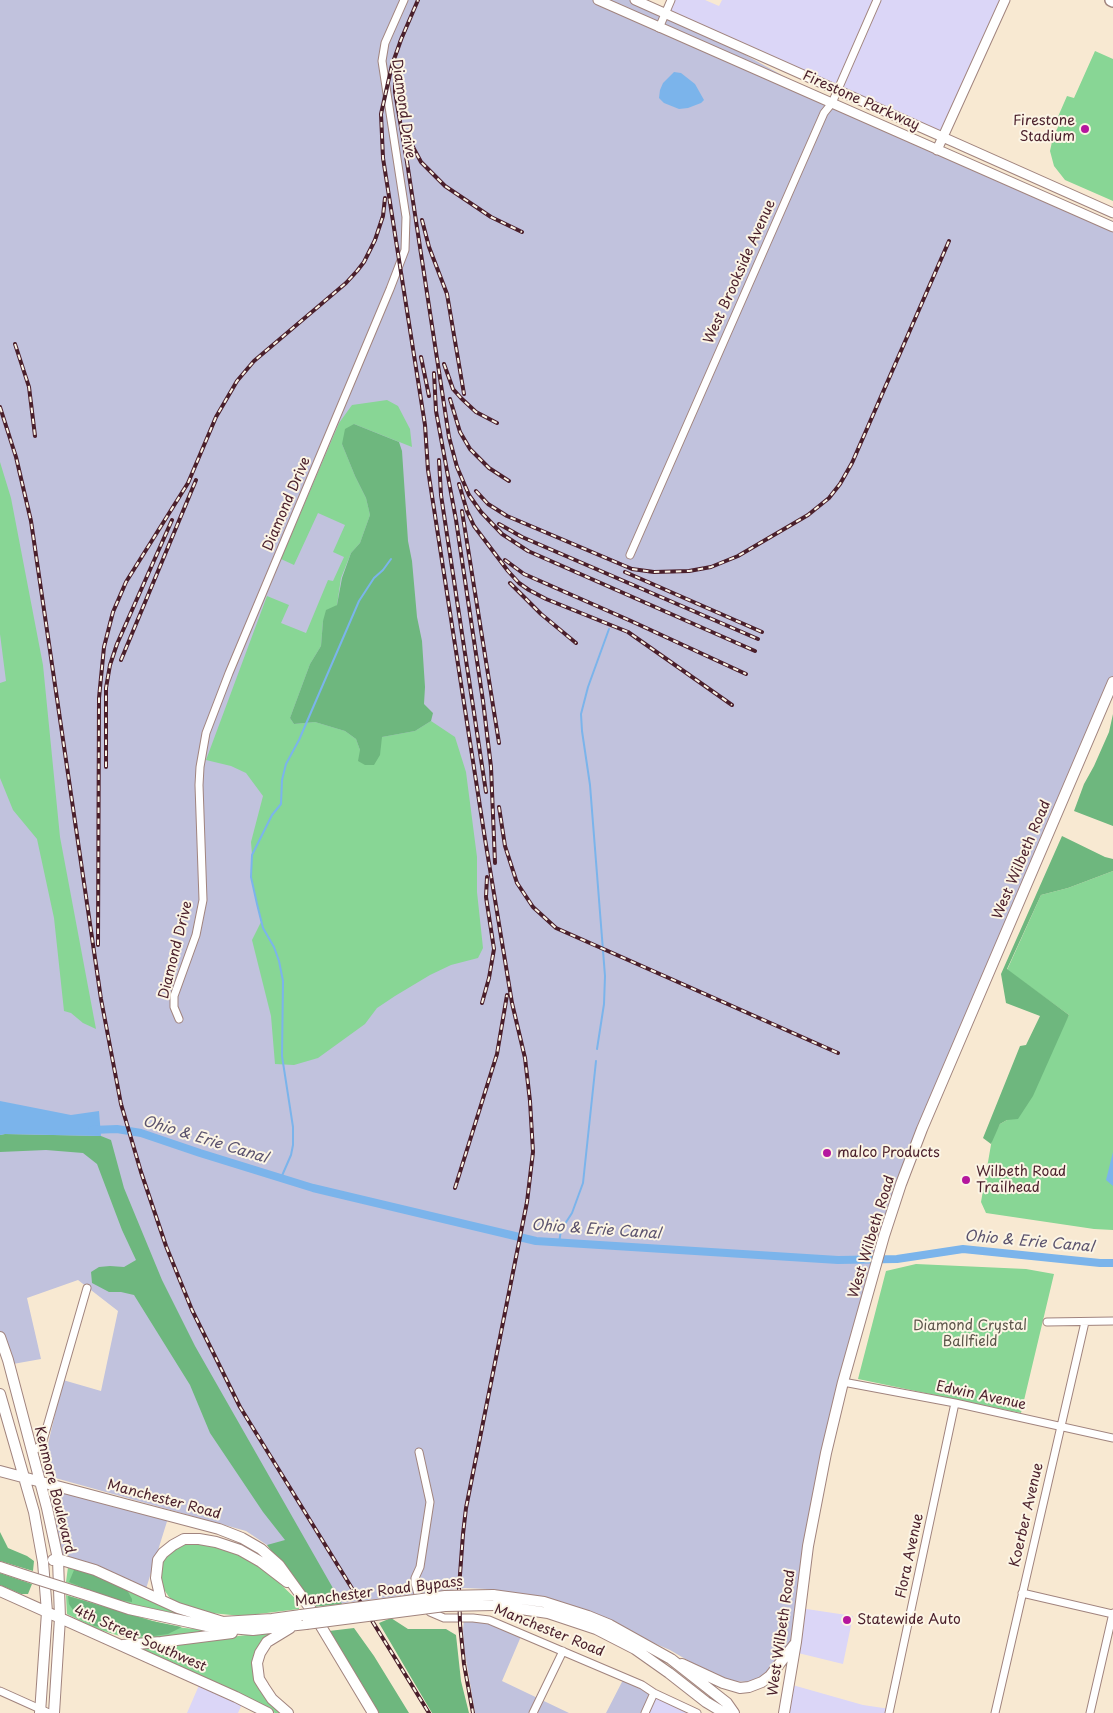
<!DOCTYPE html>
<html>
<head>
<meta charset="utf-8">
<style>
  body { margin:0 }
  canvas { display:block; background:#f8e9d2 }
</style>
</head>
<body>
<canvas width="1113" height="1713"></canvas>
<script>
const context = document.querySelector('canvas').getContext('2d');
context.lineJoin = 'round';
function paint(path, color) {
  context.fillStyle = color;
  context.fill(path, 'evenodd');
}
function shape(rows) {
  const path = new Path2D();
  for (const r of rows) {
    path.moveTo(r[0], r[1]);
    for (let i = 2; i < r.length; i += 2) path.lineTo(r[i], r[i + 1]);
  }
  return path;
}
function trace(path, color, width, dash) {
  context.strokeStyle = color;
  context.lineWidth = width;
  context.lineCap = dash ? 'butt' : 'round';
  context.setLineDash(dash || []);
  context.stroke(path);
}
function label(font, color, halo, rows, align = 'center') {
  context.font = font + ' "Playpen Sans",sans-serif';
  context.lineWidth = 4;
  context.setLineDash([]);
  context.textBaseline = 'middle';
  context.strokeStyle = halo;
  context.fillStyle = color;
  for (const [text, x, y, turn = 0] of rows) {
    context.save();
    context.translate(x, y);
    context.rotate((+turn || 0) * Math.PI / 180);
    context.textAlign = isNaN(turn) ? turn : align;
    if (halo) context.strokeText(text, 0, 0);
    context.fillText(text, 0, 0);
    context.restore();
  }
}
const built = shape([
  [671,0,705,0,719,6,722,0,1005,0,943,138,665,15],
  [800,1608,853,1616,843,1664,794,1652],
  [200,1683,243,1702,238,1713,187,1713],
  [789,1684,863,1705,890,1709,889,1713,784,1713],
  [654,1693,697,1713,645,1713]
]);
const industrial = shape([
  [0,0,635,0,706,33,832,103,1113,227,1113,681,925,1122,843,1382,796,1642,774,1673,751,1682,728,1681,711,1674,670,1650,560,1603,487,1589,465,1588,312,1607,267,1545,246,1531,41,1474,63,1380,101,1391,118,1311,78,1280,27,1298,41,1359,13,1364,0,1334],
  [40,1482,169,1515,145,1592,58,1559],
  [473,1618,522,1634,502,1681,569,1713,475,1713,464,1648,463,1630,464,1619],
  [624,1678,654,1693,645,1713,606,1713]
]);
const green = shape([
  [1095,51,1113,59,1113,201,1065,180,1054,166,1050,151,1053,137,1061,121,1057,119,1067,96,1074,98],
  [387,400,398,406,410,429,412,447,354,424,342,444,355,476,366,498,370,515,360,543,351,553,341,578,337,605,323,621,321,646,310,664,290,718,294,724,315,722,345,731,356,739,360,750,382,737,415,731,431,721,455,737,466,772,477,857,477,892,483,948,478,958,451,965,430,975,395,996,377,1008,365,1024,318,1058,294,1065,275,1064,271,1016,252,940,261,922,251,877,252,855,251,842,263,796,246,773,231,766,206,760,267,596,289,605,281,623,306,633,328,580,333,581,344,557,333,552,345,525,318,513,294,565,281,559,339,423,352,405],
  [0,462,11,498,43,665,60,837,96,1029,83,1023,71,1013,64,1011,54,918,37,839,13,810,0,778,0,683,6,681,0,634],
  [1113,871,1113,1230,1094,1229,986,1213,981,1202,992,1139,1000,1124,1007,1120,1069,1015,1007,970,1041,895,1068,888],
  [916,1264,1026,1269,1054,1274,1021,1413,858,1379,886,1271],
  [193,1542,225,1547,252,1559,271,1575,299,1602,299,1609,242,1616,211,1613,179,1605,169,1597,161,1585,160,1572,162,1562,168,1553,182,1544],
  [68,1567,95,1572,176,1611,178,1614,112,1600,66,1582],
  [66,1595,173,1627,219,1631,142,1640,130,1639,97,1629,67,1614],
  [272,1632,274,1633,257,1651,262,1691,266,1699,282,1713,275,1713,218,1684,138,1648]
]);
const forest = shape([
  [354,424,399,442,402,451,408,541,412,561,417,617,422,641,425,687,424,704,433,713,431,721,415,731,382,737,380,755,374,765,365,765,358,761,360,750,356,739,345,731,315,722,294,724,290,718,310,664,321,646,323,621,326,610,337,605,342,578,351,553,360,543,370,515,366,498,355,476,342,444,345,429],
  [1113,714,1113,826,1074,811,1084,784,1094,766,1109,732],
  [1062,836,1105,857,1113,859,1113,871,1068,888,1041,895,1007,969,1069,1015,1033,1096,1018,1119,1007,1120,1000,1124,991,1144,983,1138,1020,1046,1026,1045,1040,1016,1006,1003,1001,974],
  [5,1134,101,1136,111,1140,124,1188,162,1280,195,1346,342,1604,312,1607,267,1545,285,1540,263,1512,210,1433,190,1385,134,1295,121,1292,109,1292,92,1283,91,1272,99,1267,110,1266,124,1267,136,1260,122,1230,97,1164,83,1153,46,1150,0,1152,0,1135],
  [0,1532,8,1548,27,1556,34,1561,33,1571,0,1561],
  [74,1570,84,1571,127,1590,132,1599,132,1602,112,1599,69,1582],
  [0,1573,32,1584,28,1594,21,1594,0,1585],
  [68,1596,152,1621,182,1627,168,1634,146,1637,125,1631,94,1626,73,1610,69,1604],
  [391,1618,408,1629,446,1629,456,1635,461,1681,469,1713,432,1713,379,1623],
  [354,1628,374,1656,409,1713,379,1713,329,1631]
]);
const water = shape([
  [674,72,681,73,695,84,704,100,701,103,688,108,679,109,664,103,659,98,660,90,663,83],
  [0,1101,71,1115,99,1111,101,1136,5,1134,0,1135],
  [1113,1152,1113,1186,1106,1180]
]);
const stream = shape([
  [597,1049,604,1004,605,976,590,785,582,731,581,714,588,687,609,629],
  [281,1178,291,1155,293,1145,293,1127,282,1056,283,981,279,961,274,947,263,928,257,904,251,877,252,855,272,815,281,804,282,780,286,764,299,740,359,601,374,578,383,570,391,559],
  [559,1243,561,1230,572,1213,583,1183,596,1061]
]);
const canal = shape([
  [92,1130,117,1129,141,1133,200,1153,313,1188,536,1241,838,1260,897,1259,963,1249,1100,1263,1113,1263]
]);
const minor = shape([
  [659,28,671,0],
  [630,555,824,113,832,103,877,0],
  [179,1019,174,1007,174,996,196,935,203,900,199,785,200,767,206,733,229,673,390,289,405,250,406,217,382,61,385,43,404,0],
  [1047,1322,1113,1321],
  [843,1382,955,1403,1113,1438],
  [32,1452,42,1444,87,1288],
  [419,1452,430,1502,420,1567,415,1578,415,1583,418,1594,430,1612,444,1618,473,1618,489,1620,642,1685,654,1693,697,1713],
  [1022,1593,1113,1614],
  [0,1691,49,1713],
  [533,1713,563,1651],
  [645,1713,654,1693],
  [889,1713,955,1403],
  [995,1713,1085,1322],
  [1090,1713,1113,1613]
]);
const tertiary = shape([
  [598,0,1113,227],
  [635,0,1113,213],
  [937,150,1005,0]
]);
const secondary = shape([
  [0,1337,8,1360,47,1508,58,1559,60,1618,54,1713],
  [0,1394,34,1512,43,1562,47,1612,40,1713],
  [0,1471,219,1529,242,1538,261,1549,279,1565,310,1608,373,1713],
  [53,1560,58,1559,95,1570,178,1608,223,1622],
  [0,1567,24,1575],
  [0,1591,236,1697,268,1713],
  [87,1595,129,1609,207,1626,253,1630,306,1624],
  [493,1595,544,1602,588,1616,610,1625,671,1659,727,1703,734,1713],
  [161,1600,156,1578,158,1560,163,1553,173,1545,184,1539,199,1539,216,1542,240,1550,261,1562,287,1582],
  [493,1605,548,1613,596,1629,635,1649,669,1673,706,1702,721,1711,729,1713],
  [222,1622,272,1619,301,1615],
  [123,1645,161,1642,232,1633],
  [682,1664,723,1683,740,1688,749,1687,762,1682,770,1676,794,1645],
  [288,1713,272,1699,264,1687,259,1679,257,1663,260,1653,267,1642,290,1628],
  [784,1713,796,1642,808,1546,826,1453,843,1382,884,1236,901,1184,922,1129,1113,682]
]);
const primary = shape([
  [1111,0,1113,1]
]);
const rail = shape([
  [402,37,392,65,381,114,383,158,425,425,428,470,485,839,512,1003,525,1058,530,1101,533,1152,527,1202,466,1508,463,1534,459,1588,460,1624,464,1664,473,1713],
  [400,42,418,0],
  [395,72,395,92,408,168],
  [406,134,421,162,445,186,491,217,522,232],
  [407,162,449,437,457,467,469,495,481,512,502,534,528,551,755,651],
  [422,220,429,247,447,294,464,394],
  [15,344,29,387,35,436],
  [421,357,429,396],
  [444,364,453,389,461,398,476,412,497,423],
  [434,373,436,411,456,520,483,701,491,767,495,863],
  [450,399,460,432,470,449,489,468,509,481],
  [0,407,16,457,31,521,101,999,121,1104,141,1172,166,1246,192,1310,240,1407,429,1713],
  [439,460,441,495,486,792],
  [459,484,467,511,474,526,508,571,519,583,529,590,546,599,628,632,732,705],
  [476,491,488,504,507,516,632,569,654,572,689,571,711,567,738,556,808,515,829,498,840,484,852,463,949,241],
  [462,511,499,743],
  [499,524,522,537,758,639],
  [505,560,524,574,631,621,746,674],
  [625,572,762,632],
  [510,583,541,614,576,643],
  [121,660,196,480],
  [106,767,106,688,110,665,117,644,172,520],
  [499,807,505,846,517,883,533,907,556,928,838,1053],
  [98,945,99,698,104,647,113,612,126,582,188,483,216,417,237,381,254,361,346,283,357,271,364,262,375,240,383,216,385,198],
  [482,1003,489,978,494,949,486,897,487,877],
  [455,1188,497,1054,507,995]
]);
const secondaryBridge = shape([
  [24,1575,87,1595],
  [301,1615,445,1596,493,1595],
  [306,1624,445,1606,493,1605]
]);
const markers = [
  [1085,129,5,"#b5179e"],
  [827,1153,5,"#b5179e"],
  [966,1180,5,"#b5179e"],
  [847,1620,5,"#b5179e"]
];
const streetNames = [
  ["Firestone Parkway",861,101,24],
  ["Diamond Drive",403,109,82],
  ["West Brookside Avenue",740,272,-66],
  ["Diamond Drive",287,504,-67],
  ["West Wilbeth Road",1022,860,-67],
  ["Diamond Drive",176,950,-76],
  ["West Wilbeth Road",872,1237,-73],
  ["Edwin Avenue",981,1396,12],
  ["Kenmore Boulevard",54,1490,76],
  ["Manchester Road",164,1500,15],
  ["Koerber Avenue",1027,1515,-77],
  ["Flora Avenue",910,1556,-78],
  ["Manchester Road Bypass",379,1592,-7],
  ["Manchester Road",549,1631,22],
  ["West Wilbeth Road",782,1633,-82],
  ["4th Street Southwest",140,1639,24]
];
const poiNames = [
  ["Firestone",1075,121,"right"],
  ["Stadium",1075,137,"right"],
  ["malco Products",837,1153],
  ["Wilbeth Road",976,1172],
  ["Trailhead",976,1188],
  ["Statewide Auto",857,1620]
];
const parkNames = [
  ["Diamond Crystal",970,1326],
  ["Ballfield",970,1342]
];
const waterNames = [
  ["Ohio & Erie Canal",205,1140,17],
  ["Ohio & Erie Canal",596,1230,4],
  ["Ohio & Erie Canal",1029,1242,5]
];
paint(built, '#dbd6f7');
paint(industrial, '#c1c2dd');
paint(green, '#88d695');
paint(forest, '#6eb77e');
paint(water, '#7bb4eb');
trace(stream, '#7bb4eb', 2);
trace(canal, '#7bb4eb', 8);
trace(minor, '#a1847e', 9);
trace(tertiary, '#a1847e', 11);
trace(secondary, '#a1847e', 12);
trace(primary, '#a1847e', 14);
trace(minor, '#fff', 7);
trace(tertiary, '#fff', 9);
trace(secondary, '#fff', 10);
trace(primary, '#fff', 11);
trace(rail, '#4a1f2b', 4);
trace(rail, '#fcf5e5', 2, [5.5]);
trace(secondaryBridge, '#a1847e', 12, []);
trace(secondaryBridge, '#fff', 10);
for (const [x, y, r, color] of markers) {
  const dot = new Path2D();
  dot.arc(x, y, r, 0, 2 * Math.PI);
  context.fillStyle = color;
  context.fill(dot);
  trace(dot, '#fcf5e5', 2);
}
label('14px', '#4a1f2b', '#fcf5e5', streetNames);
label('14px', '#4a1f2b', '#fcf5e5', poiNames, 'left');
label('14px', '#5d564b', '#fcf5e5', parkNames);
label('italic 15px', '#5b536e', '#fcf5e5', waterNames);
</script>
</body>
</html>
